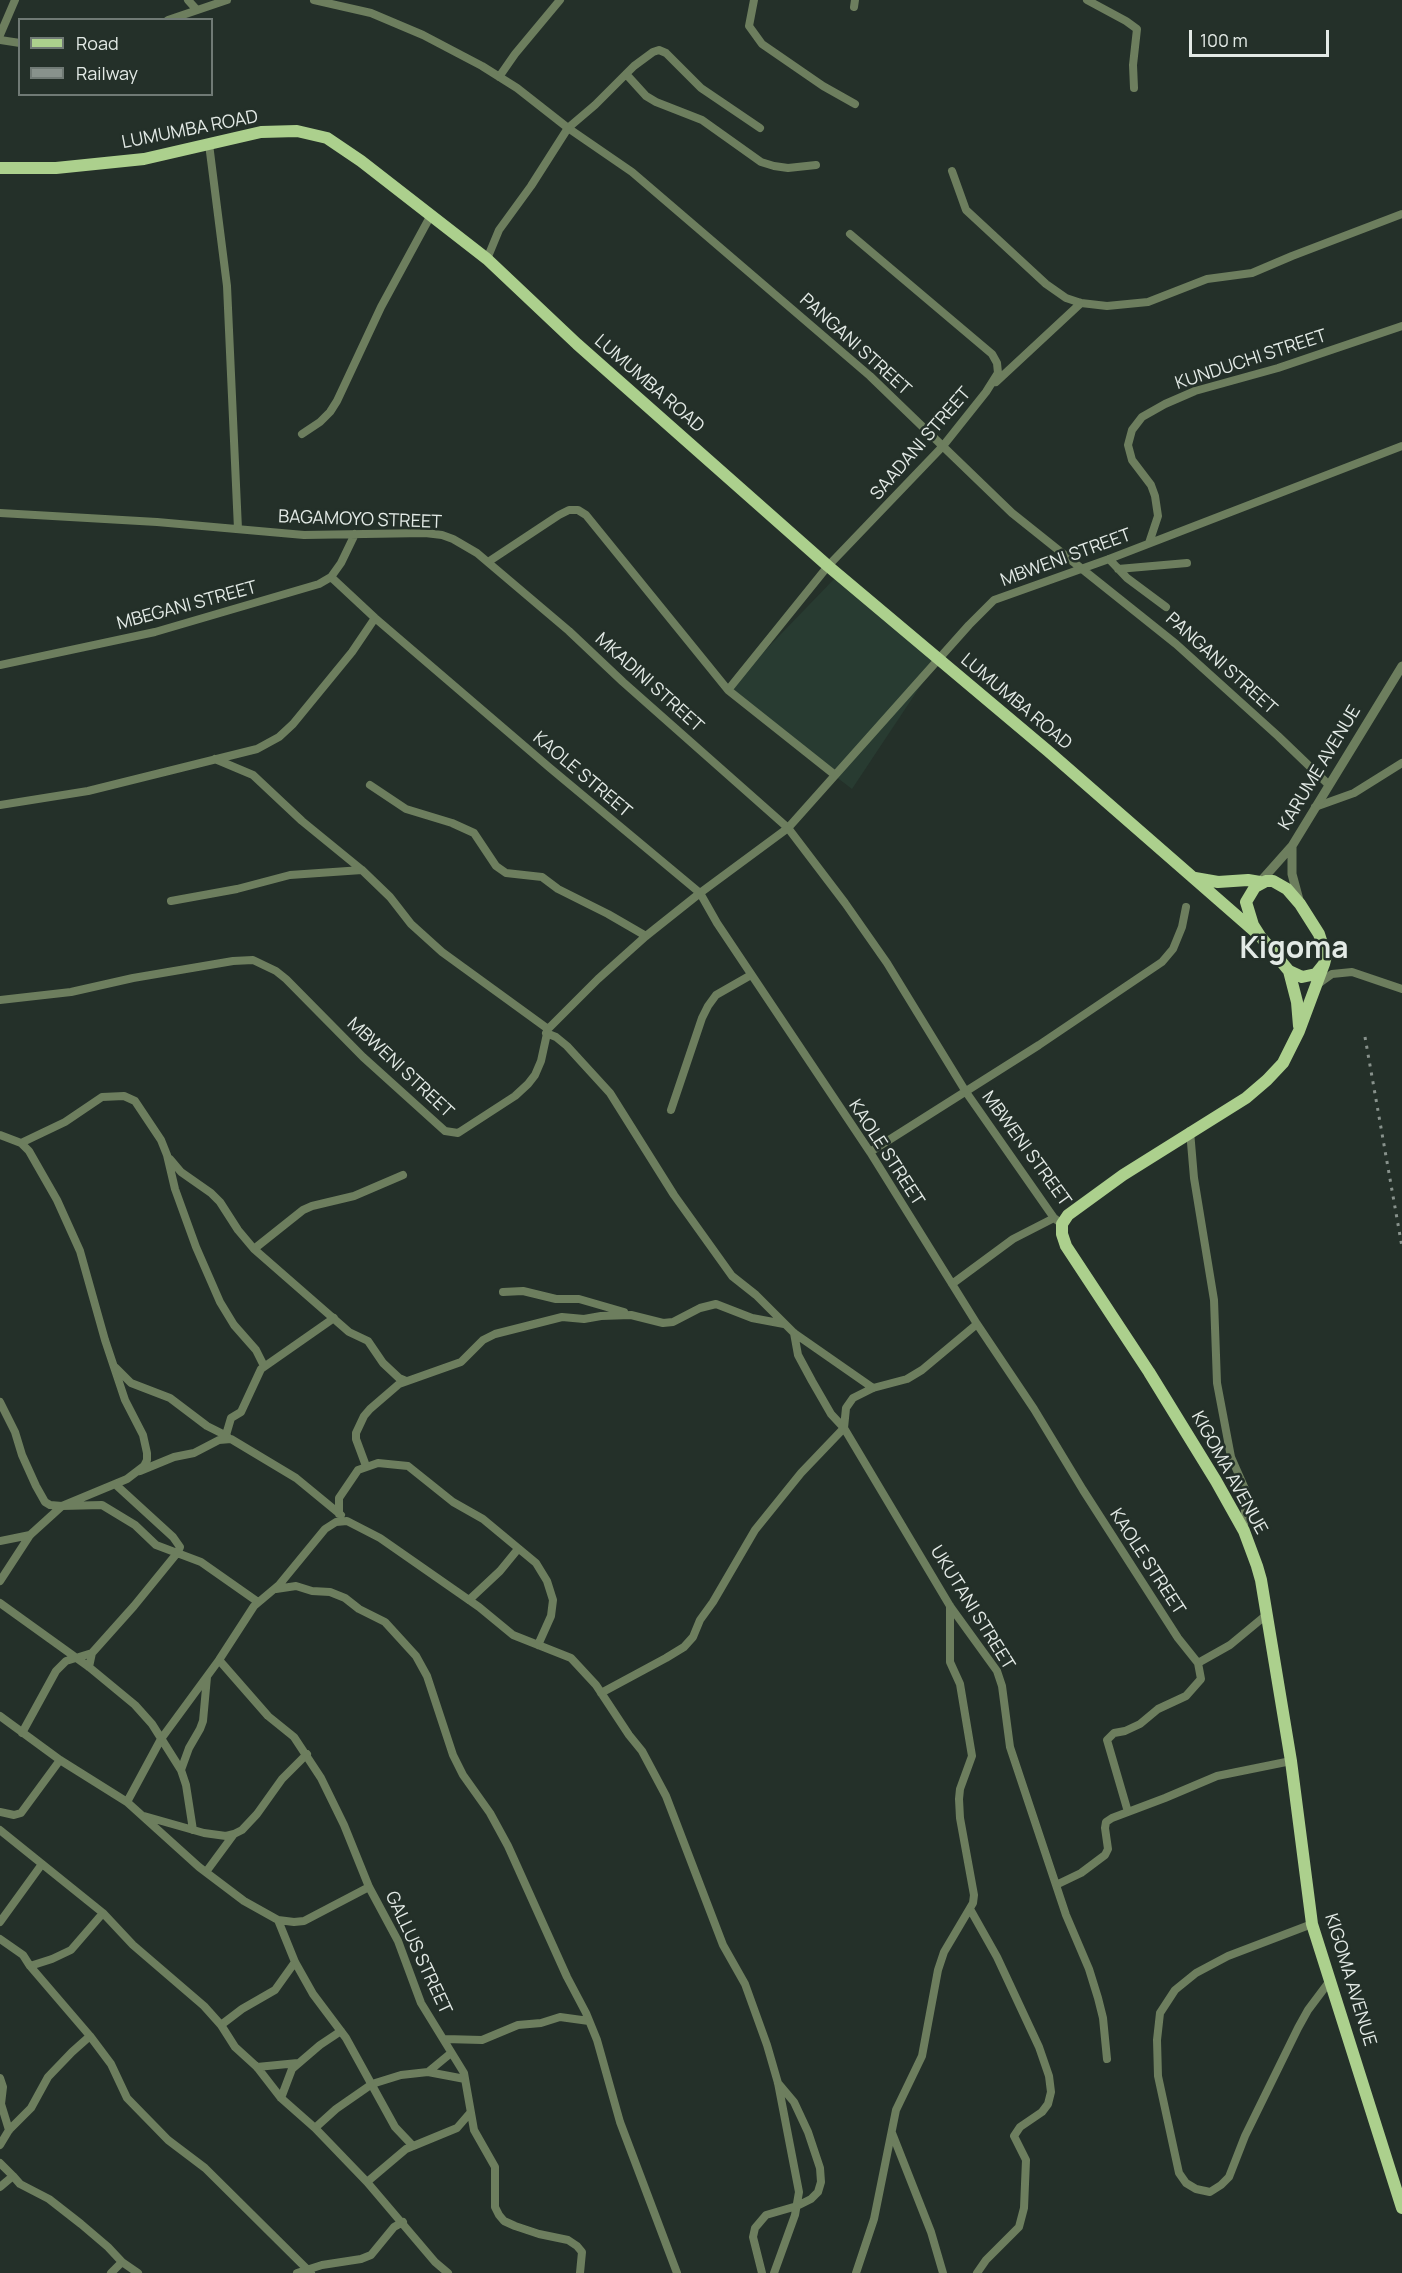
<!DOCTYPE html>
<html>
<head>
<meta charset="utf-8">
<style>
  body { margin:0 }
  #map { position:relative; width:1402px; height:2273px; overflow:hidden; background:#243029; font-family:Manrope,sans-serif }
  canvas { display:block }
  .legend { position:absolute; left:18px; top:18px; width:195px; height:78px; box-sizing:border-box; background:#243029; border:2px solid #707a75; margin:0; padding:8px 10px; list-style:none; font-size:18px; color:#e3eae6 }
  .legend li { display:flex; align-items:center; gap:12px; height:30px }
  .legend b { width:30px; border:2px solid #707a75 }
  .scale { position:absolute; left:1189px; top:30px; width:140px; height:27px; box-sizing:border-box; border:3px solid #e3eae6; border-top:0; padding-left:8px; font-size:18px; line-height:21px; white-space:nowrap; color:#e3eae6; -webkit-text-stroke:4px #243029; paint-order:stroke }
</style>
</head>
<body>
<div id="map">
<canvas width="1402" height="2273"></canvas>
<ul class="legend">
<li><b style="height:8px;background:#acd08d"></b>Road</li>
<li><b style="height:8px;background:#88928c"></b>Railway</li>
</ul>
<div class="scale">100 m</div>
</div>
<script>
const context = document.querySelector('canvas').getContext('2d');
context.lineJoin = 'round';
function paint(path, color) {
  context.fillStyle = color;
  context.fill(path, 'evenodd');
}
function shape(rows) {
  const path = new Path2D();
  for (const r of rows) {
    path.moveTo(r[0], r[1]);
    for (let i = 2; i < r.length; i += 2) path.lineTo(r[i], r[i + 1]);
  }
  return path;
}
function trace(path, color, width, dash) {
  context.strokeStyle = color;
  context.lineWidth = width;
  context.lineCap = dash ? 'butt' : 'round';
  context.setLineDash(dash || []);
  context.stroke(path);
}
function label(font, color, halo, rows, align = 'center') {
  context.font = font + ' Manrope,sans-serif';
  context.lineWidth = 5;
  context.setLineDash([]);
  context.textBaseline = 'middle';
  context.strokeStyle = halo;
  context.fillStyle = color;
  for (const [text, x, y, turn = 0] of rows) {
    context.save();
    context.translate(x, y);
    context.rotate((+turn || 0) * Math.PI / 180);
    context.textAlign = isNaN(turn) ? turn : align;
    if (halo) context.strokeText(text, 0, 0);
    context.fillText(text, 0, 0);
    context.restore();
  }
}
const built = shape([
  [836,577,941,655,852,789,725,692]
]);
const minor = shape([
  [188,0,196,9],
  [314,0,371,13,423,35,482,66,517,88,568,128,632,172,870,376,1012,513,1176,644,1278,736,1329,785],
  [754,0,749,26,762,44,823,86,855,104],
  [1087,0,1126,21,1137,29,1133,65,1134,88],
  [854,7,855,0],
  [168,20,227,0],
  [0,35,15,0],
  [0,40,20,43],
  [626,74,646,96,656,102,702,120,761,162,774,166,788,168,816,165],
  [499,77,515,54,560,0],
  [209,144,227,286,238,529],
  [952,171,966,210,1046,284,1066,298,1081,303,1107,306,1148,302,1207,279,1252,273,1292,256,1402,214],
  [487,259,499,230,531,186,568,128,595,105,634,66,653,52,659,50,666,53,701,88,760,128],
  [996,382,1081,303],
  [302,434,320,422,330,412,337,401,381,307,431,215],
  [0,513,157,522,304,535,425,533,442,535,453,539,477,553,569,631,623,682,788,828,845,903,887,963,966,1092,1054,1218,1062,1224],
  [1149,543,1158,516,1155,496,1151,485,1132,460,1128,445,1132,430,1142,417,1165,404,1195,391,1278,368,1402,326],
  [1109,559,1127,578,1166,607],
  [488,562,559,515,569,510,578,510,586,515,728,690,835,775],
  [1118,569,1187,563],
  [331,577,375,618,550,768,700,893,717,923,870,1152,977,1324,1034,1409,1083,1490,1178,1638,1198,1663,1201,1679,1186,1696,1158,1709,1140,1724,1125,1731,1114,1733,1107,1740,1128,1812],
  [0,665,155,632,319,584,331,577,341,563,355,534],
  [728,690,828,566,943,446,986,392,998,373,997,363,992,354,850,234],
  [215,759,253,775,302,821,362,870,390,897,411,924,442,952,548,1029],
  [370,785,406,809,452,823,474,833,496,866,506,873,542,877,558,889,608,914,646,936],
  [0,805,88,791,257,749,279,737,293,724,352,652,375,618],
  [1315,807,1354,793,1402,763],
  [171,901,237,889,290,875,362,870],
  [1318,984,1332,974,1352,972,1402,989],
  [0,1000,71,992,133,978,233,961,253,960,276,971,286,979,363,1057,445,1131,458,1133,515,1096,528,1084,535,1075,541,1061,548,1029,598,979,646,936,700,893,788,828,969,625,994,600,1109,559,1402,446],
  [546,1033,556,1037,567,1046,610,1093,674,1195,732,1276,756,1295,794,1333,873,1388],
  [671,1110,702,1018,708,1006,716,995,751,975],
  [1190,1131,1194,1178,1214,1300,1217,1383,1231,1457,1246,1491,1244,1528],
  [0,1135,21,1143,29,1151,57,1200,80,1251,105,1340,125,1400,143,1435,147,1453,147,1460,144,1466,127,1479,62,1506,30,1535,0,1581],
  [21,1143,65,1122,102,1097,124,1096,135,1101,161,1140,167,1155,175,1189,196,1247,220,1302,234,1325,256,1350,264,1366],
  [870,1152,1039,1045,1162,962,1173,949,1182,927,1186,907],
  [170,1159,181,1172,211,1193,220,1202,238,1230,254,1249,349,1332,368,1341,383,1363,399,1378,406,1381],
  [254,1249,303,1210,312,1206,354,1196,403,1175],
  [952,1284,1013,1239,1054,1218],
  [503,1292,523,1291,556,1299,579,1299,624,1312],
  [977,1324,922,1370,907,1379,873,1388,853,1398,846,1408,844,1428,950,1606,997,1671,1002,1686,1010,1747,1066,1915,1089,1969,1098,1998,1103,2018,1107,2059],
  [116,1368,131,1383,170,1398,207,1426,227,1436],
  [0,1402,15,1432,22,1455,36,1486,45,1502,50,1505,62,1506,102,1505,135,1525,156,1545,201,1562,258,1602],
  [226,1435,231,1418,241,1412,261,1369,334,1318],
  [366,1466,356,1439,356,1433,364,1416,370,1409,399,1384,461,1362,483,1340,495,1334,562,1317,584,1319,601,1316,631,1315,663,1323,673,1322,700,1308,716,1304,752,1318,784,1324],
  [140,1471,174,1457,194,1453,219,1440,231,1439,296,1478,341,1515],
  [339,1514,339,1498,358,1470,378,1463,408,1466,453,1502,483,1519,536,1563,547,1581,553,1600,551,1616,538,1645],
  [0,1541,30,1535],
  [276,1589,296,1586,312,1591,330,1592,345,1598,359,1609,385,1622,416,1656,427,1676,453,1755,463,1775,490,1813,508,1846,567,1977,586,2013,597,2040,620,2122,677,2273],
  [469,1600,500,1571,518,1549],
  [0,1603,89,1667,135,1705,152,1724,181,1770],
  [219,1660,268,1716,294,1737,321,1778,344,1825,369,1887,398,1941,421,2003,464,2073,474,2130,495,2167,495,2207,499,2215,504,2221,515,2226,539,2234,568,2240,577,2246,582,2252,580,2273],
  [1198,1663,1230,1645,1265,1616],
  [89,1667,92,1653,134,1606,178,1552,180,1547,173,1537,115,1484],
  [601,1693,666,1658,684,1647,693,1637,700,1620,713,1602,755,1530,801,1473,844,1428,831,1414,812,1381,798,1355,794,1333],
  [0,1716,60,1760,127,1802,199,1867,244,1901,278,1920,294,1922,304,1921,369,1887],
  [22,1733,56,1671,66,1661,92,1653],
  [127,1802,161,1739,219,1660,254,1606,279,1585,325,1529,336,1522,347,1521,380,1538,479,1607,513,1635,571,1658,596,1685,629,1735,642,1751,666,1796,723,1945,745,1984,767,2045,778,2083,799,2192,795,2215,774,2273],
  [0,1812,14,1815,21,1813,60,1760],
  [144,1816,204,1833,226,1836,234,1834,242,1830,257,1814,282,1779,307,1754],
  [0,1830,103,1913,133,1945,204,2006,221,2025,235,2047,257,2067,281,2098,315,2128,367,2182,435,2262,448,2273],
  [193,1830,186,1785,181,1770,189,1748,200,1729,203,1721,207,1677],
  [206,1872,234,1834],
  [1056,1885,1081,1873,1105,1855,1108,1849,1105,1828,1106,1822,1112,1818,1165,1798,1217,1776,1291,1761],
  [970,1909,997,1957,1039,2047,1049,2076,1051,2092,1048,2104,1042,2112,1020,2127,1014,2136,1026,2160,1024,2208,1019,2227,986,2260,977,2273],
  [278,1920,295,1962,313,1994,346,2038,395,2127,413,2146],
  [0,1922,42,1864],
  [1312,1924,1228,1956,1196,1973,1175,1990,1160,2013,1157,2040,1158,2076,1179,2173,1186,2183,1196,2189,1210,2192,1221,2185,1229,2177,1245,2136,1298,2028,1308,2010,1329,1982],
  [0,1939,23,1955,30,1966,90,2036,72,2052,48,2077,31,2108,9,2130,0,2145],
  [30,1966,52,1959,71,1950,103,1913],
  [221,2025,242,2009,275,1990,295,1962],
  [90,2036,111,2064,127,2098,168,2140,205,2168,311,2273],
  [445,2039,482,2040,518,2025,541,2023,560,2017,589,2021],
  [257,2067,298,2063],
  [428,2072,465,2079],
  [0,2078,3,2087,1,2104,9,2130],
  [281,2098,292,2069,320,2045,341,2031],
  [315,2128,336,2109,372,2084,401,2075,428,2072,451,2053],
  [892,2133,931,2232,943,2273],
  [0,2163,13,2176,0,2187],
  [13,2176,20,2184,49,2199,81,2224,108,2247,122,2262,138,2273],
  [367,2182,406,2149,457,2128,470,2113],
  [111,2273,122,2262],
  [297,2273,322,2265,361,2259,371,2255,394,2227,403,2222],
  [762,2273,753,2237,755,2228,766,2215,797,2206,811,2199,818,2192,821,2182,820,2168,808,2132,794,2102,778,2083],
  [856,2273,874,2219,896,2110,922,2056,938,1970,944,1952,973,1903,974,1895,960,1818,959,1799,960,1789,972,1756,960,1684,950,1662,950,1606]
]);
const tertiary = shape([
  [1292,846,1292,874,1299,900],
  [1260,882,1292,846,1402,666]
]);
const primary = shape([
  [0,168,56,168,144,159,261,132,297,131,327,138,361,161,487,259,577,344,828,566,1048,751,1260,936],
  [1195,878,1218,882,1248,880,1260,882],
  [1266,881,1273,881,1287,889,1300,904,1319,934,1326,956,1324,964,1316,974,1302,977,1289,971,1260,936,1253,925,1246,902,1255,887,1266,881],
  [1324,964,1299,1031,1283,1063,1267,1080,1246,1098,1123,1175,1068,1215,1062,1224,1062,1234,1066,1246,1149,1372,1216,1481,1244,1531,1257,1566,1261,1580,1291,1761,1312,1924,1402,2208],
  [1289,971,1297,1002,1299,1026]
]);
const rail = shape([
  [1365,1037,1402,1247]
]);
const streetNames = [
  ["LUMUMBA ROAD",190,130,-11],
  ["PANGANI STREET",855,345,42],
  ["KUNDUCHI STREET",1251,360,-18],
  ["LUMUMBA ROAD",649,384,41],
  ["SAADANI STREET",921,444,-49],
  ["BAGAMOYO STREET",360,520,2],
  ["MBWENI STREET",1066,558,-20],
  ["MBEGANI STREET",187,606,-15],
  ["PANGANI STREET",1221,664,42],
  ["MKADINI STREET",649,683,42],
  ["LUMUMBA ROAD",1016,702,40],
  ["KARUME AVENUE",1320,768,-59],
  ["KAOLE STREET",582,775,40],
  ["MBWENI STREET",400,1068,43],
  ["MBWENI STREET",1026,1149,54],
  ["KAOLE STREET",886,1153,57],
  ["KIGOMA AVENUE",1229,1473,61],
  ["KAOLE STREET",1147,1562,57],
  ["UKUTANI STREET",972,1608,58],
  ["GALLUS STREET",418,1953,65],
  ["KIGOMA AVENUE",1350,1980,73]
];
const townNames = [
  ["Kigoma",1294,950]
];
paint(built, '#283b31');
trace(minor, '#6d7e5e', 8);
trace(tertiary, '#6d7e5e', 9);
trace(primary, '#acd08d', 12);
trace(rail, '#88928c', 3, [3, 6]);
label('18px', '#e3eae6', '#243029', streetNames);
label('bold 30px', '#e3eae6', '#243029', townNames);
</script>
</body>
</html>
